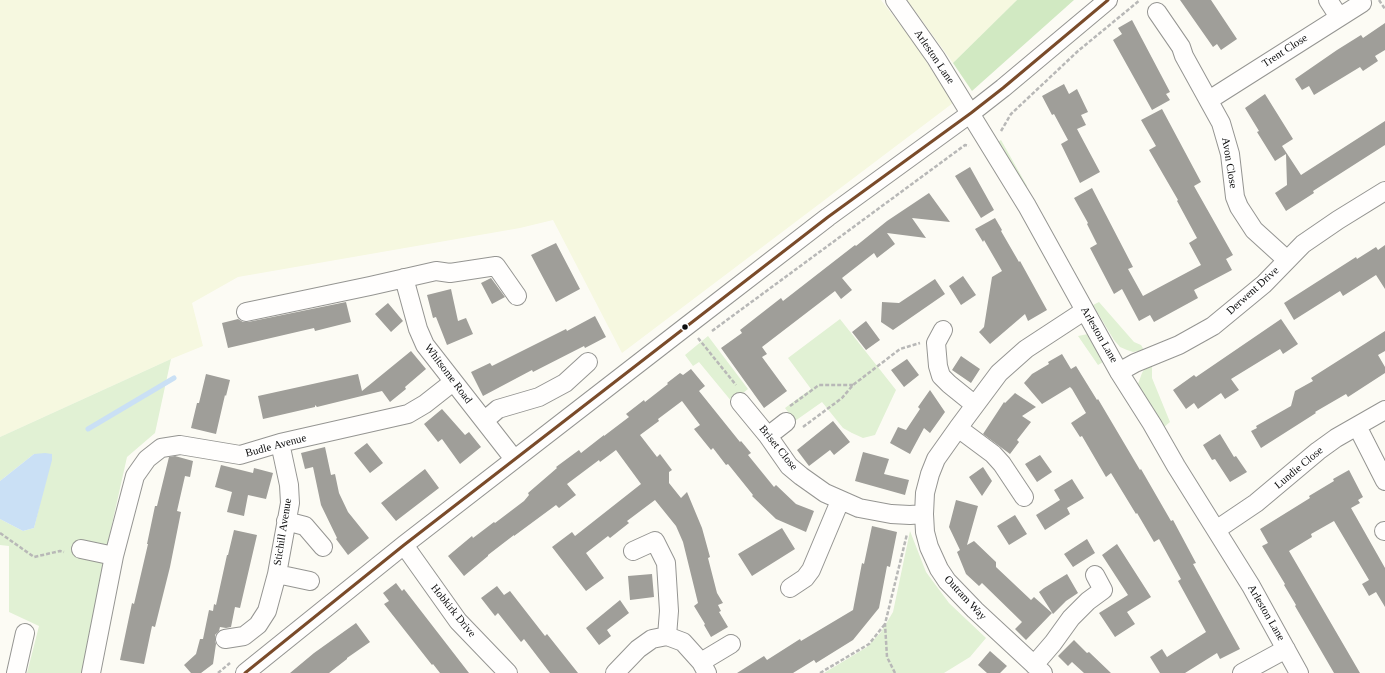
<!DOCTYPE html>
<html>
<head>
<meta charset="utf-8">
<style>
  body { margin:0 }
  canvas { display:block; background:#fcfbf4 }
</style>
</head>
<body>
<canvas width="1385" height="673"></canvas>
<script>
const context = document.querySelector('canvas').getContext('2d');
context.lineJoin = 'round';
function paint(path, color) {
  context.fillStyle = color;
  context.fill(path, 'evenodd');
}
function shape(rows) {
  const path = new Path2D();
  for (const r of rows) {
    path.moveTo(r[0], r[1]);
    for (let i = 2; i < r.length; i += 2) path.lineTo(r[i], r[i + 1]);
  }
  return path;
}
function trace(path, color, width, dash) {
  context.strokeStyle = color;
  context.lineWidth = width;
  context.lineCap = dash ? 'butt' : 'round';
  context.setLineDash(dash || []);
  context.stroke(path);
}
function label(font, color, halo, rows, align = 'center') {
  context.font = font + ' Georgia,serif';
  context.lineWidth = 4;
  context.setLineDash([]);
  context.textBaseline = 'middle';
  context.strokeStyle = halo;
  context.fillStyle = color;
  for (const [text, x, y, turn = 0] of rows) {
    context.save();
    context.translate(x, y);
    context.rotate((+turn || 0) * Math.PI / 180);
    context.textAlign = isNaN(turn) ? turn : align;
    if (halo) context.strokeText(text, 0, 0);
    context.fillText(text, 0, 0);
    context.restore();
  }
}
const farmland = shape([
  [0,0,881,0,913,41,953,103,622,353,553,220,520,228,238,277,192,303,203,346,171,359,0,437],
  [907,0,1017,0,953,63]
]);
const green = shape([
  [1001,140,1027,186,1024,188,998,142],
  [1099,302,1134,342,1141,345,1144,350,1133,352,1127,350,1120,347,1114,340,1093,305],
  [840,319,896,390,875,435,863,438,852,433,843,428,822,402,795,421,785,408,811,389,788,358],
  [1088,334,1103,362,1098,365,1078,336],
  [708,336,748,389,732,402,699,362,693,366,685,355],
  [171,359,155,433,127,457,108,542,84,673,27,673,39,626,9,612,9,546,0,545,0,519,23,531,34,528,52,454,34,454,0,481,0,437],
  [1152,364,1152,378,1170,422,1163,428,1138,384,1142,373,1145,368],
  [910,531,926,572,949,603,986,638,970,657,944,673,824,673,867,647,881,632,893,612]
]);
const forest = shape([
  [1017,0,1074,0,972,91,953,63]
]);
const water = shape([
  [45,453,52,454,52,460,34,528,23,531,0,519,0,481,34,454]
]);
const stream = shape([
  [88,429,174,378]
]);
const building = shape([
  [1180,0,1211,0,1237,39,1221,50,1217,44,1213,47],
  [1132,20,1170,92,1166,94,1170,100,1152,110,1113,40,1122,34,1118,28],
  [1385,23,1385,50,1375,56,1378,61,1363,71,1360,67,1314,95,1309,86,1302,90,1295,79,1337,50,1361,35,1363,38],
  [1064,84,1069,94,1077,89,1088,112,1081,115,1086,125,1077,129,1100,172,1080,183,1061,144,1068,140,1054,114,1052,115,1042,96],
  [1265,94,1293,139,1282,146,1301,175,1385,121,1385,145,1313,191,1314,193,1286,211,1275,193,1287,185,1286,154,1275,161,1257,132,1259,131,1245,108],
  [1162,109,1201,182,1194,186,1233,255,1226,259,1232,270,1194,290,1198,298,1154,322,1150,315,1139,321,1122,289,1114,294,1090,248,1097,244,1087,224,1088,223,1074,198,1092,188,1133,267,1128,269,1143,296,1201,265,1189,243,1197,238,1177,201,1178,200,1149,150,1156,146,1141,120],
  [970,167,994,210,981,218,955,176],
  [929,193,950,222,912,218,926,238,887,233,895,244,877,258,874,253,842,278,852,290,841,299,835,291,762,347,767,354,762,357,787,391,764,408,721,348,742,333,740,330,781,298,783,301,855,245,856,246,887,221],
  [995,218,1002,230,1001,231,1019,262,1020,261,1047,310,1028,321,1025,314,990,344,979,332,984,327,992,277,1002,271,984,240,983,242,975,229],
  [556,243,580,289,556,302,531,255],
  [1385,245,1385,289,1376,275,1343,296,1340,291,1294,320,1284,303,1356,257,1357,259,1376,247,1378,250],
  [963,276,976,295,961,305,949,286],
  [491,278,505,297,492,304,481,283],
  [935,279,945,294,893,330,881,322,882,302,899,303],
  [451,289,458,321,466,318,473,334,447,345,436,317,433,318,427,295],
  [346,302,351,322,315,331,314,328,228,348,222,323,238,319,243,322,248,322],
  [388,303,403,321,391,332,375,314],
  [595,316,606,337,585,348,584,346,533,372,532,370,483,396,471,372,490,363,492,366,566,329,567,331],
  [1281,319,1298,344,1283,354,1280,349,1231,379,1239,390,1225,399,1221,393,1198,409,1194,403,1186,409,1173,390,1194,375,1196,377],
  [866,321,880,340,866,350,852,332],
  [1385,331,1385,351,1378,355,1385,367,1385,373,1348,397,1346,394,1315,412,1316,413,1261,448,1251,431,1257,428,1256,426,1291,406,1295,391,1313,381,1311,378],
  [411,351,426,369,405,387,406,389,390,402,382,391,317,407,315,405,315,407,263,419,258,396,358,374,362,391],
  [1062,354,1071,369,1076,366,1097,400,1098,399,1140,470,1141,469,1171,521,1173,520,1196,563,1193,564,1240,649,1220,659,1217,653,1185,673,1160,673,1150,657,1162,649,1167,657,1206,632,1178,581,1181,579,1159,539,1154,542,1137,513,1136,514,1111,473,1106,477,1082,436,1080,437,1071,423,1086,413,1072,389,1070,387,1042,404,1024,383,1032,374,1049,364,1048,362],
  [961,356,980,369,971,383,952,370],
  [907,359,919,375,904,387,891,370],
  [691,369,705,386,699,391,740,442,741,441,751,453,748,455,774,487,776,485,796,504,814,511,806,532,776,519,752,496,753,495,728,464,726,465,713,448,711,450,694,429,700,425,682,401,658,419,659,421,640,435,657,457,660,454,672,470,669,472,669,483,681,498,687,492,702,528,710,557,708,558,717,593,723,603,718,605,721,611,719,612,728,627,711,637,704,625,705,624,694,606,698,603,683,542,676,526,655,500,627,521,629,523,610,538,608,536,586,553,604,578,586,591,552,547,572,532,575,536,641,484,616,450,600,462,599,460,567,484,576,495,559,508,556,505,514,536,514,535,488,555,488,556,464,576,448,556,472,536,473,538,494,522,495,523,524,501,529,495,528,493,557,468,556,467,579,450,581,453,604,435,604,436,629,417,626,414,644,400,645,402,668,384,667,383,680,373,683,375],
  [206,374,230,380,226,396,225,395,216,434,191,428,197,403,199,403],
  [930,390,945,412,930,433,924,428,910,454,890,443,898,427,906,430,920,409,918,407],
  [1015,393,1036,407,1022,416,1031,422,1017,440,1019,442,1010,454,983,434,1004,402,1005,403],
  [442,409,465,435,469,432,481,447,460,464,442,439,438,442,424,424],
  [833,421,850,442,834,455,830,450,809,466,797,450],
  [1220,434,1234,457,1236,456,1247,472,1230,482,1215,459,1212,460,1203,445],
  [367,443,383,463,370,473,354,453],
  [325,447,331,475,335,474,339,493,348,512,369,538,348,555,336,539,337,538,321,505,313,467,305,469,301,453],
  [863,452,889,459,884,474,909,480,905,495,855,481],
  [1040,455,1052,472,1037,482,1025,464],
  [175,456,193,461,190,477,185,476,177,511,181,512,170,567,155,627,152,626,144,664,120,660,132,603,134,604,148,544,147,544,155,506,157,506,169,457],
  [221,465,253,473,254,468,273,473,266,499,248,495,244,516,227,512,232,492,215,487],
  [983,467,992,481,982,496,969,477],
  [425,469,439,488,396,521,381,503],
  [1349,470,1363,497,1358,500,1360,503,1351,508,1385,568,1385,607,1376,592,1369,596,1362,584,1369,580,1334,521,1311,534,1312,537,1289,551,1360,673,1334,673,1295,606,1296,605,1284,585,1285,584,1262,546,1268,543,1260,529,1310,498,1309,496,1334,481,1333,479],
  [1072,479,1084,498,1067,508,1070,514,1045,530,1036,515,1060,500,1054,490],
  [956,500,978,506,967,545,974,541,996,562,996,567,1031,600,1034,597,1052,613,1026,640,1015,629,1022,622,982,583,979,586,966,574,957,552,960,550,949,527],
  [1015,515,1027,534,1009,545,997,526],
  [872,526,897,532,890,567,887,566,879,608,853,640,816,663,814,660,793,673,737,673,764,656,767,660,800,639,801,641,853,610,862,563,864,564],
  [782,528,795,549,752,576,738,554],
  [234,530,257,535,240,608,235,607,231,627,226,628,220,627,219,631,215,635,215,640,216,644,213,664,201,673,191,673,184,665,196,654,200,639,203,639,209,610,213,611,214,604,216,605,227,555,228,555],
  [1087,539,1095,553,1073,567,1064,554],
  [1117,544,1151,597,1127,612,1135,624,1115,637,1099,613,1128,595,1102,555],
  [652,574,654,597,630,600,628,576],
  [1067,574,1078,593,1066,601,1053,614,1039,592,1044,588],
  [396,583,402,591,404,589,469,673,440,673,433,664,432,665,384,604,389,601,383,593],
  [497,586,504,595,510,591,545,636,547,634,578,673,550,673,524,639,521,642,498,613,495,616,481,598],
  [620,600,629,613,607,630,611,636,599,645,586,628],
  [356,623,370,642,347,658,347,659,329,673,290,673,314,653],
  [1074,640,1087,653,1089,652,1111,673,1084,673,1072,662,1068,666,1058,656],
  [990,651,1007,666,1000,673,987,673,978,665]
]);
const path = shape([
  [1379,0,1385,9],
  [1001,131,1011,114,1078,51,1140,0],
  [712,331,965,145,969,146],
  [698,338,736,385],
  [790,406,819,385,853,385],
  [803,427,842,398,853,385,900,349,920,343],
  [0,533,34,557,60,551,64,552],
  [218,673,230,663],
  [820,673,869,644,885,624],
  [895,673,887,657,885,624,907,534]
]);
const minor = shape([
  [895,0,936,58,1027,206,1119,372,1152,424,1176,466,1251,586,1299,673],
  [1328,0,1339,17],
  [1157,12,1181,47,1184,56,1221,123,1230,154,1235,197,1239,207,1254,230,1287,260],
  [1209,100,1362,3],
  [404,278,418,329,425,345,514,459],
  [246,312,370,286,436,271,450,273,496,266,517,296],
  [943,330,936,343,938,366,941,376,949,384,975,405],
  [1119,372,1135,363,1179,345,1213,326,1264,284,1303,244,1338,220,1385,191],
  [740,402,768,436,789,466,801,476,825,493,859,508,891,514,910,515,924,514],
  [485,420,498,409,539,397,565,383,588,362],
  [1357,426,1385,481],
  [958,428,993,454,1002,464,1024,497],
  [768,436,786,422],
  [286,521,305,526,323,547],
  [1216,530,1256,503,1318,451,1336,438,1385,410],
  [1384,531,1385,531],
  [404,545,458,621,508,673],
  [81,549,114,556],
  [633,551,655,541,666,563,669,611,667,636],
  [277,574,310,581],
  [790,588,805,578,811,570,840,501],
  [225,639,244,636,258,625,267,611,277,574,290,503,289,485,280,443],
  [701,662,731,644],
  [1034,665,1053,643,1071,618,1088,601,1103,590,1095,575],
  [16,673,25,633],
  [91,673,114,556,135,476,147,459,161,448,180,445,240,455,280,443,408,414,425,404,453,382],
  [245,673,404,545,688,325,828,217,971,113,1003,88,1108,0],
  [615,673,638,649,652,639,667,636,683,642,701,662,707,673],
  [1043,673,975,610,947,581,939,569,929,547,925,532,924,514,925,493,930,474,936,459,958,428,999,373,1026,349,1084,311],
  [1242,673,1286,649]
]);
const bus1 = shape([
  [245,673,404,545,828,217,971,113,1003,88,1108,0]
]);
const markers = [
  [685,327,3.5,"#0e0e0e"]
];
const streetNames = [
  ["Trent Close",1285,51,-33],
  ["Arleston Lane",934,57,56],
  ["Avon Close",1229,163,81],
  ["Derwent Drive",1253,291,-42],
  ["Arleston Lane",1099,335,60],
  ["Whitsome Road",448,374,53],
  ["Budle Avenue",276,446,-15],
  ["Briset Close",778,448,51],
  ["Lundie Close",1299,468,-40],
  ["Stichill Avenue",283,532,-81],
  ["Outram Way",965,598,47],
  ["Hobkirk Drive",453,611,51],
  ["Arleston Lane",1266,613,60]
];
paint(farmland, '#f6f8e0');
paint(green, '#e1f1d4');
paint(forest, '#d1e9c2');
paint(water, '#cae0f5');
trace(stream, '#cae0f5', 5);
paint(building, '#9f9e99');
trace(minor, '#959592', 20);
trace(path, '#b8b8b7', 2.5, [4, 2]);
trace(minor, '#fffefd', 18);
trace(bus1, '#7a4b2a', 3);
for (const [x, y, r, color] of markers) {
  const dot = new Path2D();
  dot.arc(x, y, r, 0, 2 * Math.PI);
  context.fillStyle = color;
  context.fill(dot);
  trace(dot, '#fff', 1.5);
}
label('11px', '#0e0e0e', '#fff', streetNames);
</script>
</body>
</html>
